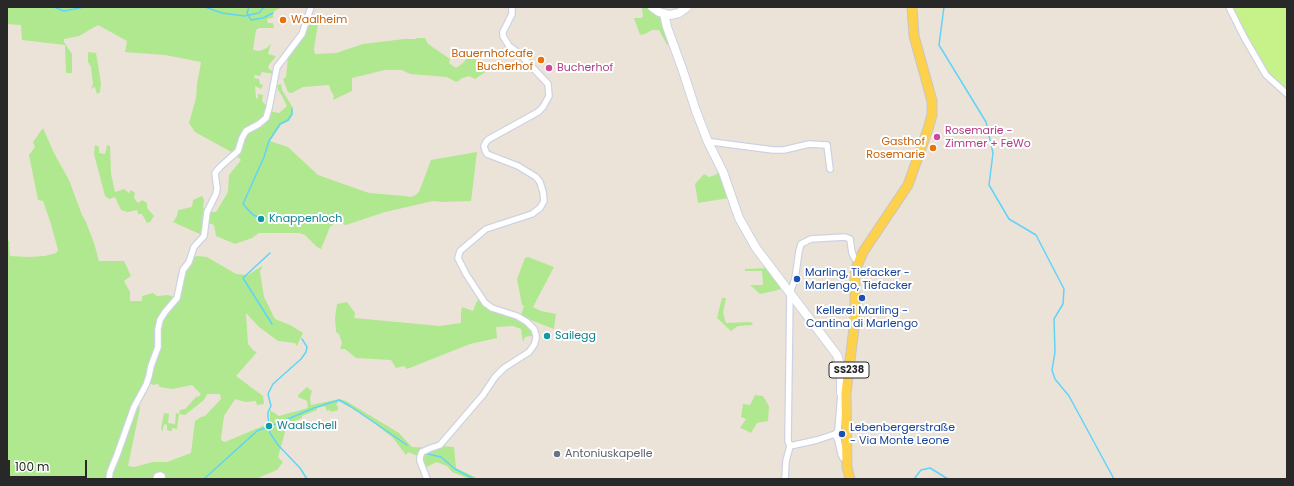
<!DOCTYPE html>
<html>
<head>
<meta charset="utf-8">
<style>
  body { margin:0 }
  #map { position:relative; width:1294px; height:486px; overflow:hidden; background:#ece3d8; font-family:Poppins,sans-serif }
  canvas { display:block }
  .frame { position:absolute; inset:0; border:8px solid #282828; pointer-events:none }
  .scale { position:absolute; left:8px; top:460px; width:79px; height:18px; box-sizing:border-box; border:2px solid #282828; border-top:0; padding-left:5px; font-size:12px; line-height:14px; white-space:nowrap; color:#282828; -webkit-text-stroke:3px #fff; paint-order:stroke }
</style>
</head>
<body>
<div id="map">
<canvas width="1294" height="486"></canvas>
<div class="frame"></div>
<div class="scale">100 m</div>
</div>
<script>
const context = document.querySelector('canvas').getContext('2d');
context.lineJoin = 'round';
function paint(path, color) {
  context.fillStyle = color;
  context.fill(path, 'evenodd');
}
function shape(rows) {
  const path = new Path2D();
  for (const r of rows) {
    path.moveTo(r[0], r[1]);
    for (let i = 2; i < r.length; i += 2) path.lineTo(r[i], r[i + 1]);
  }
  return path;
}
function trace(path, color, width, dash) {
  context.strokeStyle = color;
  context.lineWidth = width;
  context.lineCap = dash ? 'butt' : 'round';
  context.setLineDash(dash || []);
  context.stroke(path);
}
function label(font, color, halo, rows, align = 'center') {
  context.font = font + ' Poppins,sans-serif';
  context.lineWidth = 4;
  context.setLineDash([]);
  context.textBaseline = 'middle';
  context.strokeStyle = halo;
  context.fillStyle = color;
  for (const [text, x, y, turn = 0] of rows) {
    context.save();
    context.translate(x, y);
    context.rotate((+turn || 0) * Math.PI / 180);
    context.textAlign = isNaN(turn) ? turn : align;
    if (halo) context.strokeText(text, 0, 0);
    context.fillText(text, 0, 0);
    context.restore();
  }
}
const green = shape([
  [7,7,282,7,273,12,273,18,267,19,268,23,273,23,274,28,259,28,256,30,253,50,259,51,267,48,271,43,268,54,276,56,269,65,268,68,272,71,273,74,262,72,260,76,255,75,254,78,259,79,260,84,263,85,261,89,255,86,256,98,258,99,258,94,263,95,262,101,273,112,279,113,287,106,282,96,278,90,277,85,281,84,282,90,293,108,293,114,289,121,281,125,270,141,288,147,318,175,369,193,405,196,410,197,414,196,419,192,431,160,477,152,471,201,443,202,433,201,385,212,346,225,336,222,330,227,321,249,317,247,305,235,299,233,259,233,252,238,235,244,216,236,214,225,206,222,204,236,173,222,177,216,178,210,192,207,193,200,202,196,204,200,203,208,209,212,216,212,228,192,229,175,241,160,235,154,195,132,189,123,196,98,197,84,201,62,165,55,125,52,127,41,98,25,79,36,64,39,64,42,72,54,72,73,66,73,65,45,22,40,21,25,7,24],
  [307,7,311,7,308,15,316,15,316,17,319,17,314,49,315,54,336,53,363,44,404,39,416,39,417,38,425,38,428,44,450,59,449,63,456,68,463,63,469,56,486,65,487,71,475,79,469,76,460,79,460,80,456,82,447,77,410,74,402,70,385,70,352,78,352,91,333,100,334,96,331,91,329,85,303,87,292,93,288,92,283,79,286,77,288,57,302,34,308,15],
  [642,7,648,7,654,13,660,17,666,29,671,43,667,45,659,30,652,30,645,34,640,35,634,18,640,18,643,17],
  [88,52,96,53,101,83,100,92,97,94,95,87,91,89,93,84,91,67,88,62],
  [43,128,54,153,69,180,82,215,86,222,94,243,99,261,124,261,131,276,124,281,130,292,130,301,142,301,142,296,153,293,157,296,168,295,177,298,183,273,191,257,198,256,207,257,236,274,248,275,262,266,262,268,260,271,264,297,275,319,290,325,303,333,297,346,295,343,278,341,259,327,246,313,248,344,254,351,257,352,236,376,263,396,264,404,257,405,256,401,246,402,235,399,224,416,221,438,222,441,225,442,270,423,270,410,279,416,308,408,307,401,298,397,298,395,307,387,312,391,310,398,311,405,340,399,346,401,399,433,412,447,431,448,442,446,454,447,456,468,479,479,470,479,452,472,447,466,436,462,425,468,431,479,427,479,420,457,408,452,406,455,393,438,368,418,339,401,336,405,338,406,338,410,331,412,330,410,327,411,325,406,317,408,317,410,302,416,302,418,287,425,278,457,283,462,277,470,260,477,260,479,7,479,7,240,9,241,10,256,28,257,45,256,56,253,58,250,51,224,43,201,38,200,29,155,35,147,33,142],
  [148,382,153,385,158,384,160,387,172,389,192,385,201,394,198,397,197,396,185,409,180,410,179,414,176,413,175,424,168,423,169,414,164,413,161,428,163,432,163,427,165,424,167,425,167,430,170,431,172,431,172,428,177,429,179,414,185,415,204,400,207,394,220,394,221,399,205,416,201,417,195,421,191,453,167,462,153,462,134,467,128,466,140,408,137,400],
  [95,145,99,147,99,153,105,154,107,145,110,146,111,174,115,192,124,189,129,193,131,190,135,193,134,198,138,203,142,200,147,203,147,208,154,216,150,222,147,223,142,214,138,214,137,210,128,212,121,210,115,197,109,199,105,196,94,154],
  [720,171,729,198,698,203,695,184,704,174,709,177,715,175],
  [528,257,554,267,533,307,541,311,556,314,554,329,528,319,527,322,531,325,536,339,530,336,525,337,523,342,521,329,513,326,496,327,497,338,470,344,407,369,404,366,396,368,391,360,356,358,345,349,340,349,342,343,339,334,336,332,335,318,337,304,347,302,355,313,354,318,440,326,461,323,461,313,462,307,473,311,477,301,482,297,485,303,520,318,524,306,522,305,517,279,525,258],
  [768,268,782,287,781,289,774,291,760,294,750,285,763,285,762,271,745,271,745,269],
  [722,298,726,298,723,313,726,323,751,322,753,325,738,326,731,331,717,318],
  [755,395,763,396,769,406,768,421,757,423,751,433,743,429,740,428,746,419,741,417,743,404,750,405]
]);
const pitch = shape([
  [1230,7,1287,7,1287,97,1279,90,1261,63]
]);
const stream = shape([
  [54,7,64,11,84,7],
  [205,7,222,13,244,16,259,13,264,7],
  [249,7,247,13,251,20,263,18,273,13],
  [944,7,939,45,986,122,993,153,989,185,1009,219,1036,235,1064,289,1063,304,1054,319,1055,352,1052,370,1055,379,1069,396,1114,479],
  [261,219,252,214,243,204,264,157,269,141,280,124,288,120,292,114,292,109],
  [270,253,243,278,272,324],
  [302,339,307,347,306,352,301,359,273,384,268,394,271,406,268,412,268,417,270,433,278,445,300,468,307,479],
  [271,426,314,408,339,400,350,406,407,445],
  [428,454,441,457,455,469,474,479],
  [204,479,257,431,267,427],
  [914,479,921,470,930,468,948,479]
]);
const street = shape([
  [1229,7,1244,37,1266,75,1287,94],
  [708,142,712,142,773,150,784,150,809,144,827,145,830,169],
  [841,393,838,431,835,434,838,440,841,454,843,458,846,460],
  [790,446,817,440,835,434],
  [109,479,110,472,117,455,134,407,146,385,149,376,151,366,158,347,158,329,160,320,165,312,177,298,183,270,189,262,194,247,204,236,207,212,216,194,217,189,215,173,220,167,238,151,242,138,246,131,259,124,266,118,269,108,277,67,302,34,311,7],
  [156,479,157,476,160,475,162,476,162,479],
  [427,479,420,461,420,457,422,452,431,448,440,445,483,395,495,377,504,368,529,352,534,345,536,339,536,335,534,329,527,322,517,316,492,308,485,303,466,274,458,258,460,251,486,229,532,214,540,208,544,201,543,192,540,182,536,177,518,166,487,154,485,150,484,146,486,142,489,139,538,112,543,107,549,96,548,84,520,54,509,46,503,36,503,32,512,14,512,7],
  [785,479,786,461,790,446,788,441,790,293,795,279,799,251,801,244,811,239,845,237,850,239,852,253,855,259,858,261]
]);
const secondary = shape([
  [652,7,659,12,670,15,679,13,687,7],
  [664,14,667,27,683,71,696,111,708,142,723,172,739,218,756,248,837,355,841,367,841,393,846,393]
]);
const primary = shape([
  [850,479,847,467,846,393,855,320,855,274,857,266,863,252,908,185,928,129,932,115,932,101,914,36,912,7]
]);
const markers = [
  [283,20,4,"#e8710a"],
  [541,60,4,"#e8710a"],
  [549,68,4,"#d1479c"],
  [937,137,4,"#d1479c"],
  [933,148,4,"#e8710a"],
  [261,219,4,"#0f9aa8"],
  [797,279,4,"#1a4fb4"],
  [862,298,4,"#1a4fb4"],
  [547,336,4,"#0f9aa8"],
  [269,426,4,"#0f9aa8"],
  [842,434,4,"#1a4fb4"],
  [557,454,4,"#6b7280"]
];
const shields = [
  [849,370,40]
];
const shieldNames = [
  ["SS238",849,370]
];
const foodNames = [
  ["Waalheim",291,20,"left"],
  ["Bauernhofcafe",533,54],
  ["Bucherhof",533,67],
  ["Gasthof",925,142],
  ["Rosemarie",925,155]
];
const hotelNames = [
  ["Bucherhof",557,68],
  ["Rosemarie -",945,131],
  ["Zimmer + FeWo",945,144]
];
const cultureNames = [
  ["Knappenloch",269,219],
  ["Sailegg",555,336],
  ["Waalschell",277,426]
];
const transitNames = [
  ["Marling, Tiefacker -",805,273],
  ["Marlengo, Tiefacker",805,286],
  ["Kellerei Marling -",862,311,"center"],
  ["Cantina di Marlengo",862,324,"center"],
  ["Lebenbergerstraße",850,428],
  ["- Via Monte Leone",850,441]
];
const worshipNames = [
  ["Antoniuskapelle",565,454]
];
paint(green, '#afe88f');
paint(pitch, '#c7f189');
trace(stream, '#60d3f9', 1.5);
trace(street, '#cdd2e3', 8);
trace(secondary, '#cdd2e3', 10);
trace(primary, '#c7c7c7', 11);
trace(street, '#fff', 5.5);
trace(secondary, '#fff', 8);
trace(primary, '#fdd14c', 9);
for (const [x, y, r, color] of markers) {
  const dot = new Path2D();
  dot.arc(x, y, r, 0, 2 * Math.PI);
  context.fillStyle = color;
  context.fill(dot);
  trace(dot, '#fff', 1.5);
}
for (const [x, y, w] of shields) {
  const box = new Path2D();
  box.roundRect(x - w / 2, y - 8, w, 16, 3);
  context.fillStyle = '#fff';
  context.fill(box);
  trace(box, '#282828', 1);
}
label('bold 10px', '#282828', null, shieldNames);
label('11px', '#c56008', '#fff', foodNames, 'right');
label('11px', '#b23c85', '#fff', hotelNames, 'left');
label('11px', '#0d838f', '#fff', cultureNames, 'left');
label('11px', '#164399', '#fff', transitNames, 'left');
label('11px', '#5b616d', '#fff', worshipNames, 'left');
</script>
</body>
</html>
